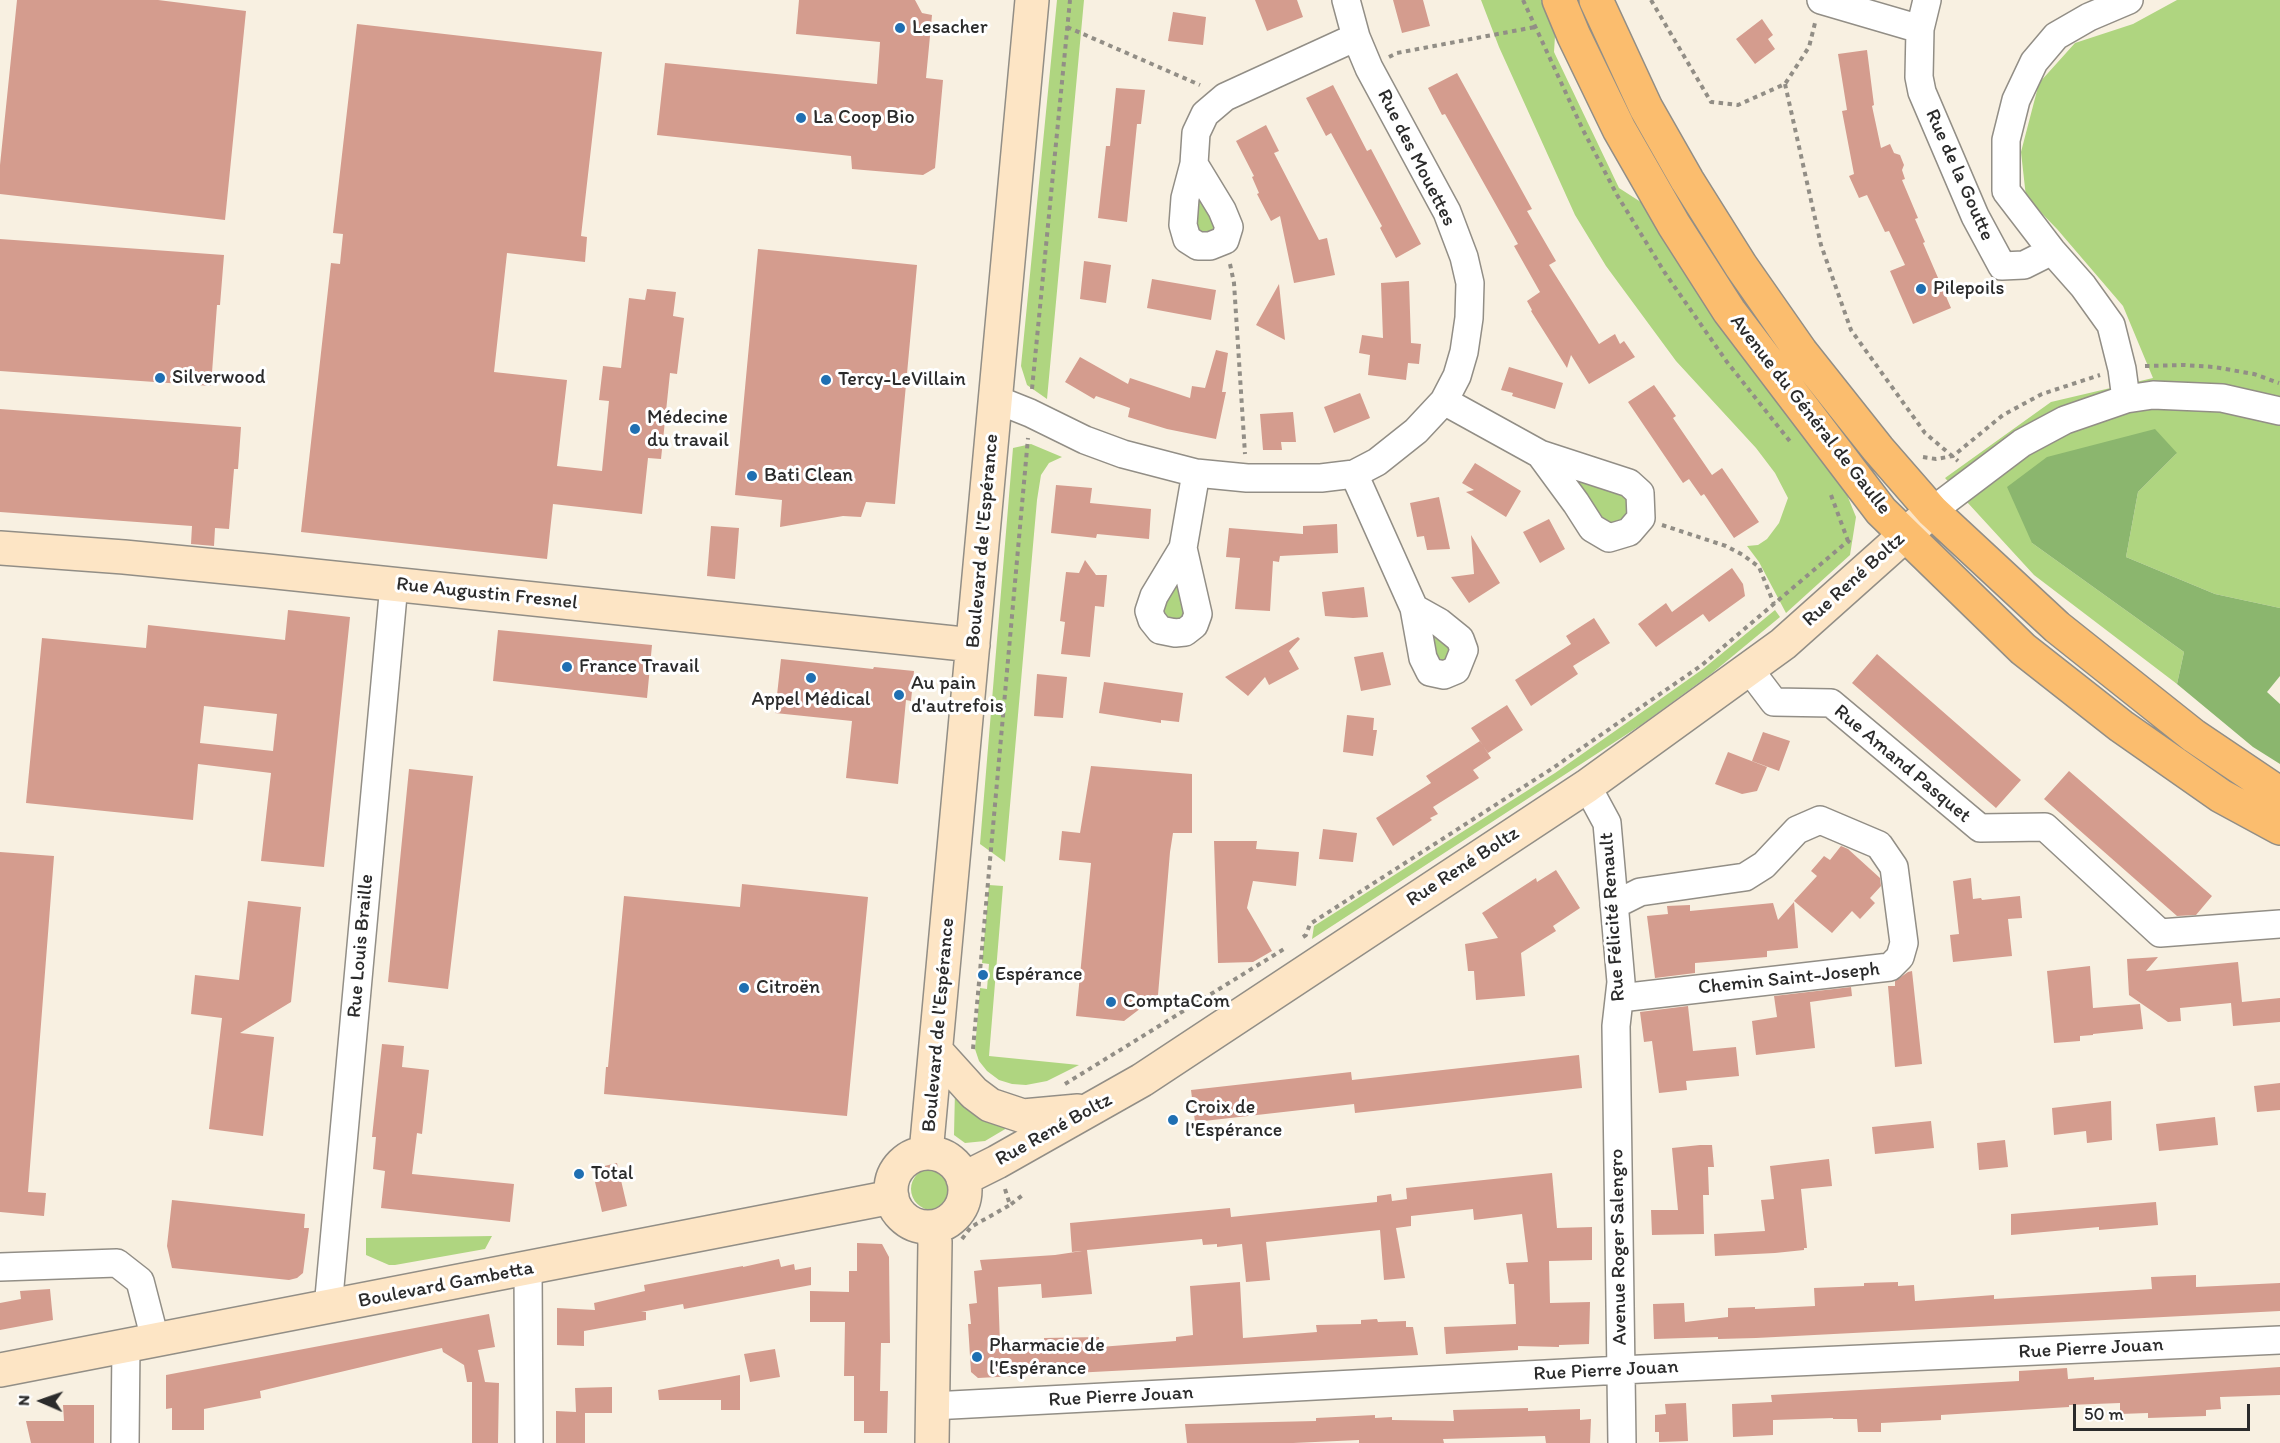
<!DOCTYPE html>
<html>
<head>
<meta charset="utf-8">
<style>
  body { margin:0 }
  #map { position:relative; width:2280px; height:1443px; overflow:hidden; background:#f8f0e1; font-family:Itim,sans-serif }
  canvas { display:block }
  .north { position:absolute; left:12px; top:1371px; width:60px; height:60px; -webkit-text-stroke:4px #fff; paint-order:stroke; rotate:272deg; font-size:16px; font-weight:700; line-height:24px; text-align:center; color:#2b2b2b }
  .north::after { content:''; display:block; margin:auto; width:21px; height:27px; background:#2b2b2b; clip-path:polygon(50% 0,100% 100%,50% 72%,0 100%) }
  .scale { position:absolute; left:2073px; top:1404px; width:177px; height:27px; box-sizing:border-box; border:3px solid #2b2b2b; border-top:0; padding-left:8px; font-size:18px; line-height:21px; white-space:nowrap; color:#2b2b2b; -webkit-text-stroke:4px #fff; paint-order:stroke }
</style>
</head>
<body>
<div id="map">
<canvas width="2280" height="1443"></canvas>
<div class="north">N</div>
<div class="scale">50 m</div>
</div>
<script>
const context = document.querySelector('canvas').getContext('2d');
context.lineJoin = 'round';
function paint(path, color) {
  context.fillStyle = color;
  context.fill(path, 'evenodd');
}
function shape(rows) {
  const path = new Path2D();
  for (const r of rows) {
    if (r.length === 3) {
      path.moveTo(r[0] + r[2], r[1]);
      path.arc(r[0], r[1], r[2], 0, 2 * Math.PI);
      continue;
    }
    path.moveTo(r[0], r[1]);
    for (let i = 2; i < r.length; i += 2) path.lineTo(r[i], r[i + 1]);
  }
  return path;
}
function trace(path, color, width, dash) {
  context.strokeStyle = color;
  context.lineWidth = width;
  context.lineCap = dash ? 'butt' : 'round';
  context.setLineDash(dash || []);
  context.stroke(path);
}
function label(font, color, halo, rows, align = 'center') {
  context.font = font + ' Itim,sans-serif';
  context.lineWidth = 6;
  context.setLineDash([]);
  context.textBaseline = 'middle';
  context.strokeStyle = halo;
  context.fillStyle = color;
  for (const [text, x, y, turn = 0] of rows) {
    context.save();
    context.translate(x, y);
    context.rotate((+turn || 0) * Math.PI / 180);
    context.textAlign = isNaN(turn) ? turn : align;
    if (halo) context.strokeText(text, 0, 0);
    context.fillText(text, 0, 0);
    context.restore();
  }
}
const green = shape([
  [1057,0,1084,0,1047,399,1027,385,1021,366],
  [1481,0,1541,0,1555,36,1554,52,1619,188,1647,206,1843,485,1856,517,1850,555,1786,613,1759,562,1747,546,1758,545,1767,539,1779,523,1788,498,1775,473,1756,448,1676,361,1606,266,1575,215,1499,47],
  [2177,0,2280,0,2280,608,2215,594,2126,557,2138,492,2177,453,2032,543,2184,652,2177,684,2034,575,1945,478,2051,402,2153,378,2123,306,2057,229,2026,197,2021,152,2039,83,2075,43,2133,24],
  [1199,191,1219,226,1211,236,1200,234,1194,225],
  [1031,444,1062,457,1049,463,1041,475,1037,500,1005,862,980,844,1013,448],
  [1572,474,1631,498,1630,513,1623,524,1611,527,1598,521],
  [1177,576,1187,615,1178,622,1166,617,1160,609],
  [1775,610,1780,617,1711,674,1641,725,1312,939,1314,926,1555,773,1635,717,1703,669],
  [1437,630,1450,641,1451,656,1443,661,1433,654,1428,638],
  [989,885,1003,886,989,1056,1079,1065,1047,1081,1026,1085,1012,1084,999,1080,987,1071,979,1061,975,1049,980,988,987,989,989,964,982,963],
  [955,1090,1012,1125,985,1141,965,1143,954,1135],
  [932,1189,21],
  [492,1236,485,1249,395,1265,389,1265,366,1255,366,1238]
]);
const forest = shape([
  [2155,429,2177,453,2138,492,2126,557,2215,594,2280,608,2280,676,2267,692,2280,704,2280,764,2253,747,2177,684,2184,652,2032,543,2007,487,2047,457]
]);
const building = shape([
  [17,0,158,0,246,11,225,220,0,194,0,165],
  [799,0,915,0,922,13,932,15,926,78,943,80,935,168,923,175,852,169,851,156,657,135,665,63,877,84,880,42,796,34],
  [1255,0,1297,0,1303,17,1267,31],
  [1393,0,1423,0,1430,26,1402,33],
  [1173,12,1206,17,1203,45,1168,41],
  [1762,19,1773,35,1768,39,1775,49,1755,64,1736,39],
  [357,24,602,52,581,236,587,237,585,262,507,253,494,372,567,380,557,466,602,471,609,401,599,400,603,366,621,368,629,298,645,300,647,289,676,292,673,316,684,318,677,374,670,373,661,459,648,458,642,514,553,504,547,559,301,532,331,263,340,264,343,234,333,233],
  [1867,50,1874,105,1872,106,1881,148,1890,144,1894,153,1900,155,1904,165,1902,170,1905,179,1902,180,1918,218,1915,219,1925,242,1923,243,1951,308,1913,324,1890,271,1905,265,1889,231,1885,232,1867,195,1859,198,1849,176,1854,174,1842,111,1847,110,1838,54],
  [1457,73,1532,209,1527,211,1556,261,1549,265,1599,344,1615,334,1620,344,1624,341,1635,357,1589,384,1571,355,1567,368,1531,311,1532,310,1527,301,1540,292,1514,246,1518,244,1445,114,1442,115,1428,88],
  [1333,85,1367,151,1371,149,1421,244,1396,258,1380,228,1382,226,1331,133,1326,136,1306,98],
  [1116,88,1145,90,1141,124,1137,124,1127,222,1098,218,1106,146,1110,146],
  [1266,125,1279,151,1274,153,1319,240,1327,238,1335,275,1294,283,1280,216,1271,221,1257,194,1259,193,1252,177,1254,176,1236,141],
  [0,239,224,255,220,305,217,305,211,386,0,371],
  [758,249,917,265,895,504,866,502,861,517,843,516,780,527,782,500,735,495],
  [1084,261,1111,265,1106,303,1080,299],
  [1152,279,1216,290,1211,320,1147,308],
  [1409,281,1411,343,1421,344,1419,364,1408,363,1406,380,1368,375,1370,355,1359,353,1362,335,1383,338,1381,283],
  [1279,284,1285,340,1256,325],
  [1216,350,1228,353,1222,392,1226,392,1216,439,1167,429,1128,417,1130,408,1096,396,1094,399,1065,382,1080,357,1128,384,1130,378,1190,398,1192,386,1205,388],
  [1509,367,1563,383,1555,409,1512,396,1513,393,1501,390],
  [1654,385,1676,416,1673,418,1712,475,1722,468,1759,522,1734,538,1704,494,1701,496,1689,479,1683,483,1628,402],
  [1360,393,1370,418,1334,433,1324,407],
  [0,409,241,427,238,469,234,469,229,529,215,528,214,546,191,544,192,526,0,512],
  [1293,412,1296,442,1281,442,1282,450,1263,450,1260,414],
  [1475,463,1521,491,1506,517,1466,492,1474,490,1462,483],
  [1056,485,1092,488,1090,503,1151,509,1149,539,1097,534,1096,538,1051,533],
  [1439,497,1450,549,1427,550,1424,536,1417,537,1410,503],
  [1549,519,1565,549,1540,563,1523,532],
  [1337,524,1338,553,1280,556,1279,562,1273,561,1270,611,1235,609,1240,558,1226,557,1229,528,1303,534,1303,526],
  [711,526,739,528,735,579,707,576],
  [1471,535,1500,583,1469,603,1451,577,1474,574],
  [1085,560,1096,575,1107,575,1104,607,1095,606,1090,657,1061,654,1065,622,1060,621,1066,572,1079,573],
  [1732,568,1743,584,1745,596,1709,622,1703,614,1656,647,1638,624,1666,603,1672,612],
  [1364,587,1368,617,1353,618,1325,616,1322,592],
  [288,610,350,617,324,867,261,861,271,773,198,764,193,820,26,803,42,638,146,648,148,625,285,640],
  [204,706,277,714,273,751,200,743],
  [1594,618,1610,643,1573,666,1578,674,1531,706,1515,680,1571,644,1566,636],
  [498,630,652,645,647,698,493,681],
  [1298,637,1300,639,1289,651,1299,669,1269,685,1265,677,1248,696,1225,677],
  [1383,652,1391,685,1361,691,1354,657],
  [1877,654,2021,780,1996,808,1852,683],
  [781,659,873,669,874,667,914,671,911,701,906,700,898,784,846,778,852,721,775,713],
  [1037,674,1067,677,1063,718,1034,716],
  [1104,682,1183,693,1179,722,1161,720,1161,723,1099,713],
  [1507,705,1523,730,1488,753,1471,728],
  [1347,715,1374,718,1373,730,1377,730,1373,756,1343,752],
  [1763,732,1790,741,1779,771,1752,761],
  [1480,741,1491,758,1473,770,1479,778,1433,807,1438,814,1430,818,1432,820,1393,846,1376,818,1431,783,1426,776],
  [1728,752,1767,767,1757,791,1742,794,1715,784],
  [1091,766,1192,774,1192,833,1173,833,1170,852,1158,995,1124,1021,1076,1016,1091,863,1059,860,1062,831,1080,833],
  [409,769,473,776,448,989,388,982],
  [2069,771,2212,896,2196,915,2177,916,2044,799],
  [1323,829,1357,833,1353,862,1319,859],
  [1214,841,1257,841,1256,849,1299,852,1296,886,1253,881,1247,908,1272,951,1253,962,1218,963],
  [1841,846,1848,849,1880,878,1881,886,1870,898,1875,903,1860,919,1852,911,1832,933,1794,901,1817,876,1811,871,1824,856,1830,860],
  [0,852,54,856,28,1192,46,1193,44,1216,0,1212],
  [1556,870,1580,908,1553,926,1556,931,1521,953,1525,996,1476,1000,1474,971,1468,971,1465,944,1498,938,1482,913,1536,878,1537,882],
  [1971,878,1973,899,1981,898,1982,900,2020,896,2022,918,2008,919,2012,956,1953,962,1950,935,1959,934,1953,881],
  [742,884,868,897,847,1116,604,1094,606,1067,608,1067,624,896,740,907],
  [248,901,301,907,291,1002,240,1033,274,1037,263,1136,209,1129,222,1018,191,1014,195,975,239,980],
  [1794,902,1798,948,1767,951,1767,957,1695,963,1695,973,1655,978,1647,916,1668,914,1667,906,1690,905,1690,911,1773,903,1778,920],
  [2158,957,2146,971,2238,962,2242,1002,2280,998,2280,1022,2233,1026,2231,1003,2180,1008,2181,1021,2168,1022,2129,995,2127,959],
  [2090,966,2093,1008,2140,1004,2143,1029,2093,1034,2093,1035,2080,1036,2080,1041,2054,1043,2047,971],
  [1912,971,1922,1064,1895,1067,1888,986,1895,986,1895,981,1908,972],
  [1851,987,1852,996,1810,1002,1815,1048,1756,1055,1752,1021,1777,1017,1774,996],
  [1688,1006,1693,1051,1736,1047,1739,1076,1686,1081,1687,1090,1659,1093,1652,1041,1644,1042,1640,1012],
  [382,1044,404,1046,402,1067,429,1070,422,1134,417,1133,412,1174,514,1184,510,1222,381,1208,385,1171,373,1169,376,1137,372,1137],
  [1579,1055,1582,1088,1355,1113,1354,1104,1195,1122,1191,1090,1351,1072,1352,1080],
  [2280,1083,2280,1110,2257,1112,2254,1086],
  [2111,1101,2112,1140,2087,1143,2086,1131,2054,1135,2052,1108],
  [2215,1117,2218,1145,2159,1151,2156,1124],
  [1931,1121,1934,1148,1875,1154,1872,1127],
  [2005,1140,2008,1167,1979,1170,1977,1143],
  [1700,1145,1712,1145,1714,1167,1708,1167,1709,1195,1703,1195,1704,1234,1652,1235,1651,1210,1678,1210,1672,1148],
  [1829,1159,1832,1186,1801,1189,1807,1248,1804,1248,1804,1250,1775,1253,1715,1256,1714,1234,1765,1231,1761,1200,1774,1199,1770,1166],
  [617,1163,627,1206,602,1212,592,1169],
  [1552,1173,1557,1228,1592,1227,1592,1260,1549,1261,1550,1303,1590,1302,1589,1344,1559,1345,1559,1347,1518,1346,1518,1350,1446,1354,1444,1327,1516,1324,1514,1284,1509,1284,1506,1263,1528,1262,1522,1214,1474,1220,1473,1209,1411,1216,1411,1226,1396,1228,1405,1278,1384,1280,1380,1230,1266,1242,1270,1280,1246,1282,1242,1244,1217,1247,1217,1244,1203,1245,1202,1239,1087,1250,1092,1294,1042,1298,1041,1284,998,1287,1000,1345,1044,1343,1044,1338,1099,1337,1100,1347,1176,1341,1176,1337,1193,1335,1190,1286,1240,1282,1243,1338,1317,1332,1316,1325,1361,1324,1361,1320,1377,1319,1378,1322,1406,1321,1406,1327,1413,1327,1418,1355,978,1378,971,1372,968,1324,971,1324,969,1304,977,1303,974,1271,982,1270,980,1260,1055,1255,1082,1251,1072,1252,1070,1223,1230,1208,1231,1217,1377,1202,1377,1196,1391,1194,1392,1201,1407,1199,1406,1188],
  [172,1200,305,1214,304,1228,309,1228,303,1273,297,1278,289,1280,172,1268,167,1246],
  [2156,1202,2158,1225,2099,1230,2099,1227,2011,1235,2011,1214],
  [857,1243,882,1244,889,1257,890,1343,881,1343,880,1391,888,1391,887,1433,864,1433,864,1421,854,1421,854,1376,844,1376,845,1322,810,1322,810,1291,849,1292,849,1271,857,1271],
  [779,1259,781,1267,794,1264,795,1270,811,1267,811,1285,684,1309,683,1304,641,1312,646,1312,646,1320,584,1331,584,1346,557,1345,557,1308,595,1310,594,1303,645,1291,644,1285,743,1266,743,1267],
  [2196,1275,2196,1287,2280,1283,2280,1311,1756,1338,1718,1339,1718,1337,1654,1339,1653,1304,1684,1303,1685,1322,1728,1317,1728,1308,1755,1307,1755,1309,1815,1306,1814,1288,1864,1286,1864,1283,1898,1282,1898,1286,1914,1285,1915,1301,1994,1295,1994,1299,2152,1289,2151,1277],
  [50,1289,53,1320,0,1330,0,1303,21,1299,20,1291],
  [489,1314,495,1347,478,1350,485,1382,499,1383,498,1443,472,1443,472,1382,467,1382,464,1365,443,1352,442,1348,260,1391,261,1398,204,1409,204,1430,172,1430,172,1408,166,1409,166,1375],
  [775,1349,780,1377,750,1382,744,1354],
  [2280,1367,2280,1395,2220,1397,2221,1409,2206,1410,2206,1416,2148,1418,2148,1413,2120,1414,2120,1403,2069,1405,2069,1407,1941,1415,1941,1420,1881,1423,1881,1432,1858,1432,1857,1419,1833,1419,1833,1418,1773,1420,1773,1435,1733,1437,1732,1404,1772,1402,1771,1395,2019,1381,2019,1371,2067,1368,2068,1379,2094,1377,2094,1380],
  [740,1375,740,1410,721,1410,721,1400,659,1400,658,1390],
  [612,1387,612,1413,585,1413,585,1443,556,1443,556,1411,576,1412,575,1388],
  [1686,1403,1688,1441,1659,1442,1659,1432,1655,1432,1655,1415,1666,1414,1665,1404],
  [63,1405,94,1405,94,1443,31,1443,26,1421,64,1421],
  [1528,1408,1528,1411,1580,1409,1580,1420,1591,1419,1590,1443,1546,1443,1545,1436,1443,1439,1444,1443,1359,1443,1359,1440,1293,1443,1187,1443,1185,1424,1316,1421,1316,1418,1375,1415,1375,1418,1392,1417,1392,1420,1454,1421,1453,1410]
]);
const path = shape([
  [1523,0,1583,130,1617,195,1665,273,1727,362,1792,444],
  [1651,0,1711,102,1738,105,1785,84,1809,47,1815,23],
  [1067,27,1200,85],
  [1389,57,1397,53,1535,27],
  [1785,84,1821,245,1851,330,1925,433,1958,461],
  [1230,264,1234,283,1245,454],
  [2145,366,2184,365,2214,367,2254,374,2279,383],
  [1032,389,1070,0],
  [1923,457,1936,459,1953,456,2003,415,2042,394,2100,375],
  [1831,495,1848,541],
  [1662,525,1726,546,1743,555,1759,567,1774,604],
  [1303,937,1306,935,1310,924,1553,768,1702,665,1848,541,1852,544],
  [973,1049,1028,438],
  [1065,1084,1284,949],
  [1005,1189,1010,1205,1024,1194],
  [962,1239,971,1227,1010,1205]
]);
const street = shape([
  [1821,0,1920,29],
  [1927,0,1920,29,1919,77,1922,92,1975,216,2002,266,2024,265,2052,251],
  [1194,164,1222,210,1229,227,1225,240,1210,246,1198,246,1187,239,1183,225,1185,198,1194,164,1196,133,1205,114,1225,97,1356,37],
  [995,399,1030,413,1085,440,1123,454,1196,473,1247,478,1321,478,1354,474,1377,462,1416,431,1444,401,1457,376,1464,352,1469,318,1470,283,1464,257,1447,212,1369,68,1356,37,1346,0],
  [2126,399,2122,369,2111,325,2083,286,2052,251,2006,191,2006,140,2016,100,2034,62,2056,36,2089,17,2129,0],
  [1444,401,1540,454,1629,483,1640,493,1641,518,1629,532,1609,538,1592,528,1576,503,1540,454],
  [1354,474,1414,608,1423,658,1430,672,1444,675,1456,670,1464,650,1460,639,1439,622,1414,608],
  [1932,511,2022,443,2065,420,2126,399,2153,395,2222,398,2280,411],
  [1183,548,1198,614,1194,625,1185,632,1175,633,1160,630,1152,620,1149,611,1154,596,1183,548,1196,473],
  [1749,669,1774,702,1831,703,1980,828,2045,827,2160,933,2280,924],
  [1587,786,1607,823,1621,982,1616,1026,1622,1443],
  [1614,905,1640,892,1745,877,1764,865,1797,830,1820,820,1879,845,1894,867,1904,943,1900,957,1890,967,1620,998],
  [0,1267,117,1263,140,1281,155,1339],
  [528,1269,529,1443],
  [328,1308,394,584],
  [932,1406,1641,1369,2280,1340],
  [125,1443,126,1345]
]);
const secondary = shape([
  [0,548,124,557,267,571,973,645],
  [936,1051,974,1093,990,1105,1023,1116,1078,1111],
  [926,1153,1032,0],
  [928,1190,37],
  [963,1179,997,1162,1142,1080,1587,786,1783,644,1932,511],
  [931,1227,935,1242,932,1443],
  [0,1370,892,1197]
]);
const primary = shape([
  [1559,0,1574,36,1619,129,1674,225,1729,311,1881,511,2023,649,2121,726,2221,796,2280,828],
  [1596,0,1646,108,1687,180,1741,266,1801,352,1878,449,1932,511,2057,627,2194,736,2280,794]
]);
const markers = [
  [900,28,6,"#1f6fb2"],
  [801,118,6,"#1f6fb2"],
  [1921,289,6,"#1f6fb2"],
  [160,378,6,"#1f6fb2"],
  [826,380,6,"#1f6fb2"],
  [635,429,6,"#1f6fb2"],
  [752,476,6,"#1f6fb2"],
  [567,667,6,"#1f6fb2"],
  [811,678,6,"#1f6fb2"],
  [899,695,6,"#1f6fb2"],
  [983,975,6,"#1f6fb2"],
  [744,988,6,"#1f6fb2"],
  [1111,1002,6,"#1f6fb2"],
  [1173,1120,6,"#1f6fb2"],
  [579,1174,6,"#1f6fb2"],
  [977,1357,6,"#1f6fb2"]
];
const poiNames = [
  ["Lesacher",912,28],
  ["La Coop Bio",813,118],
  ["Pilepoils",1933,289],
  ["Silverwood",172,378],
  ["Tercy-LeVillain",838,380],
  ["Médecine",647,418],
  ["du travail",647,441],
  ["Bati Clean",764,476],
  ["France Travail",579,667],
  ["Au pain",911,684],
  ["d'autrefois",911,707],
  ["Appel Médical",811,700,"center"],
  ["Espérance",995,975],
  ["Citroën",756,988],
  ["ComptaCom",1123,1002],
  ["Croix de",1185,1108],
  ["l'Espérance",1185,1131],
  ["Total",591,1174],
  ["Pharmacie de",989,1346],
  ["l'Espérance",989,1369]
];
const streetNames = [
  ["Rue des Mouettes",1416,158,63],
  ["Rue de la Goutte",1959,175,66],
  ["Avenue du Général de Gaulle",1810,415,52],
  ["Boulevard de l'Espérance",983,541,-85],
  ["Rue René Boltz",1854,580,-42],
  ["Rue Augustin Fresnel",487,594,6],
  ["Rue Amand Pasquet",1902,764,40],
  ["Rue René Boltz",1463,867,-33],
  ["Rue Félicité Renault",1613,917,-94],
  ["Rue Louis Braille",361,946,-85],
  ["Chemin Saint-Joseph",1789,979,-6],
  ["Boulevard de l'Espérance",939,1025,-85],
  ["Rue René Boltz",1054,1130,-29],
  ["Avenue Roger Salengro",1619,1247,-91],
  ["Boulevard Gambetta",446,1285,-11],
  ["Rue Pierre Jouan",2091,1349,-3],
  ["Rue Pierre Jouan",1606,1371,-3],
  ["Rue Pierre Jouan",1121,1397,-3]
];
paint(green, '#afd580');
paint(forest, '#8bb66e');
paint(building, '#d49c8e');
trace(street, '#928e86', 30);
trace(secondary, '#928e86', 36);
trace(primary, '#928e86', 36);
trace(path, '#928e86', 4, [4.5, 4.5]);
trace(street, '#fff', 27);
trace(secondary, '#fde5c5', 33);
trace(primary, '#fbbd6e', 33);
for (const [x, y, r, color] of markers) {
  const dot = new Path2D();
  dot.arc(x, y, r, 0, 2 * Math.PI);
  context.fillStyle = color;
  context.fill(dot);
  trace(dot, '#fff', 2);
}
label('20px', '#2b2b2b', '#fff', poiNames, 'left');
label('20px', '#2b2b2b', '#fff', streetNames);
</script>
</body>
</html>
